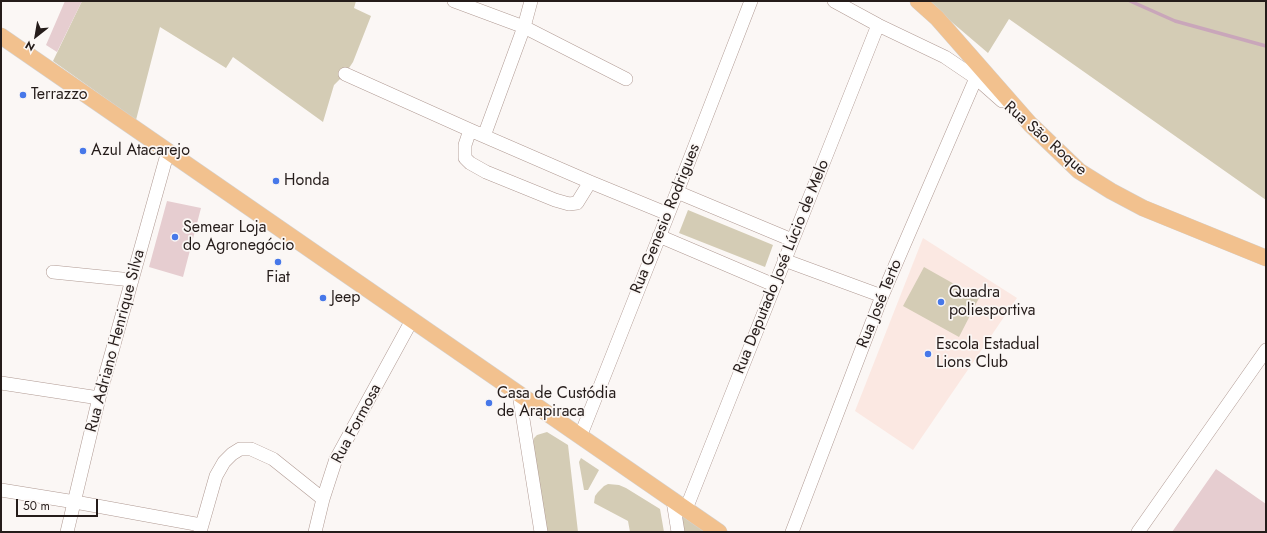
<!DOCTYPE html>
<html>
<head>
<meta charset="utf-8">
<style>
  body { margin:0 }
  #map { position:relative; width:1267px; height:533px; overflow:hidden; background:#fbf7f5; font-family:Jost,sans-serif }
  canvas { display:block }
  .frame { position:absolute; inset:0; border:2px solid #251c1a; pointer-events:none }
  .north { position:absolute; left:16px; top:16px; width:40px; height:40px; -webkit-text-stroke:3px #fbf7f5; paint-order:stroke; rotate:211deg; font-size:11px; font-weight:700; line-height:16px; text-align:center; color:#251c1a }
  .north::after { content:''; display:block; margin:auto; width:14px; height:18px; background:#251c1a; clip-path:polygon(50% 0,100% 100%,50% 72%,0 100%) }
  .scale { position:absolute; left:16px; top:499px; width:82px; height:18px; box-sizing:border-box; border:2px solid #251c1a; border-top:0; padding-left:5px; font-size:12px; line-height:14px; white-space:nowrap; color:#251c1a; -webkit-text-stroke:3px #fbf7f5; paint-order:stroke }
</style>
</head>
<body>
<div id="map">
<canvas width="1267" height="533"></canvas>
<div class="frame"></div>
<div class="north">N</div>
<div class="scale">50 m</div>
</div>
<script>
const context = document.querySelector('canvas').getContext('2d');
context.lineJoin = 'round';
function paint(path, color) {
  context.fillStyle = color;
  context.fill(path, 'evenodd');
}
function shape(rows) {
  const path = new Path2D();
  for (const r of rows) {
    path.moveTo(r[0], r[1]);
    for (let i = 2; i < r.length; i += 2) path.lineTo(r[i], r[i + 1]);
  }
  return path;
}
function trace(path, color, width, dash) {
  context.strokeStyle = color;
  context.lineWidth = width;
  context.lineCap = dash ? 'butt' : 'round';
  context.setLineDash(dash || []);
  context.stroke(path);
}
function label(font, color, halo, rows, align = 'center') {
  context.font = font + ' Jost,sans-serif';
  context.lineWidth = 3.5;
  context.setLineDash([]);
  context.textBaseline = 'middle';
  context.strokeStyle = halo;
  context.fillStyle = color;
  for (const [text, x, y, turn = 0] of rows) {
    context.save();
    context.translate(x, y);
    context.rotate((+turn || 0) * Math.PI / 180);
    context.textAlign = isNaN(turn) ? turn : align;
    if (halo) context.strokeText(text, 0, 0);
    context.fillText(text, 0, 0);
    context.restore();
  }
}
const built = shape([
  [923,238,1017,298,913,450,855,411]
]);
const green = shape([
  [82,1,356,1,354,8,371,16,353,62,345,74,334,85,323,122,233,57,226,68,160,27,136,120,53,61],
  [927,1,1266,1,1266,200,1009,19,988,53],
  [688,210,773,245,765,267,679,233],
  [924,267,979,298,959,337,903,306],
  [547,432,568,445,578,532,546,532,532,447,534,438,537,435],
  [581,458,599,470,588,490,584,490,579,462],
  [608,484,619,485,626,488,660,509,664,532,630,532,628,521,594,503,595,496,598,492,604,486],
  [673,501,719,532,678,532]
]);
const stream = shape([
  [1130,1,1175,21,1266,46]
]);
const building = shape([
  [65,1,82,1,57,52,46,45],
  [167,201,201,208,183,277,149,267],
  [1216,469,1266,504,1266,532,1172,532]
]);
const minor = shape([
  [454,1,524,27,626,79],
  [834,1,878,25,945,57,976,78,1002,101],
  [345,74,470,130,590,182,668,214],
  [470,130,465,145,465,158,470,163,486,172,555,200,569,204,577,203,590,182],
  [484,136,524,27,531,1],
  [677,192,792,240],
  [659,236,774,285],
  [784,260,882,296],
  [53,272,132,280],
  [1,383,99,398],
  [519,394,541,532],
  [580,437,677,192,751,1],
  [1,490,75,502,201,525],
  [673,501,678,532],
  [686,509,878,25],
  [67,532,99,398,168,151],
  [200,532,216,476,224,462,232,454,240,449,251,449,273,459,323,499],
  [315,532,323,499,336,459,412,320],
  [792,532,882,296,976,78],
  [1138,532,1266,350]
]);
const major = shape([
  [918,1,937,18,1030,124,1079,171,1111,191,1143,208,1266,258],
  [1,36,719,532]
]);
const markers = [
  [23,95,4,"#4778e9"],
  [83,151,4,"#4778e9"],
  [276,181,4,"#4778e9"],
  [175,237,4,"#4778e9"],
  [278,262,4,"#4778e9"],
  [323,298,4,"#4778e9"],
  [941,302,4,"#4778e9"],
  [928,354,4,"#4778e9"],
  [489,403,4,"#4778e9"]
];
const poiNames = [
  ["Terrazzo",31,95],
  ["Azul Atacarejo",91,151],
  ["Honda",284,181],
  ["Semear Loja",183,228],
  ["do Agronegócio",183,246],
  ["Fiat",278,278,"center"],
  ["Quadra",949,293],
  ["poliesportiva",949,311],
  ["Jeep",331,298],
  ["Escola Estadual",936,345],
  ["Lions Club",936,363],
  ["Casa de Custódia",497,394],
  ["de Arapiraca",497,412]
];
const streetNames = [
  ["Rua São Roque",1045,139,41],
  ["Rua Genesio Rodrigues",666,219,-68],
  ["Rua Deputado José Lúcio de Melo",782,267,-68],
  ["Rua José Terto",880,304,-68],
  ["Rua Adriano Henrique Silva",116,341,-75],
  ["Rua Formosa",357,424,-62]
];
paint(built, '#fbe8e2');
paint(green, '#d4ccb5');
trace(stream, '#c9a6ba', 3.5);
paint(building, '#e6cdd0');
trace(minor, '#b09a93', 14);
trace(major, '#d3d2d1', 17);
trace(minor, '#fff', 13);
trace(major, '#f2c18e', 16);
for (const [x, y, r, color] of markers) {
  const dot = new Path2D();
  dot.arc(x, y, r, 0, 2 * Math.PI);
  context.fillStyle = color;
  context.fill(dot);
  trace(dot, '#fbf7f5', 1.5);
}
label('16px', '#251c1a', '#fbf7f5', poiNames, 'left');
label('16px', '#251c1a', '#fbf7f5', streetNames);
</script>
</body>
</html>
